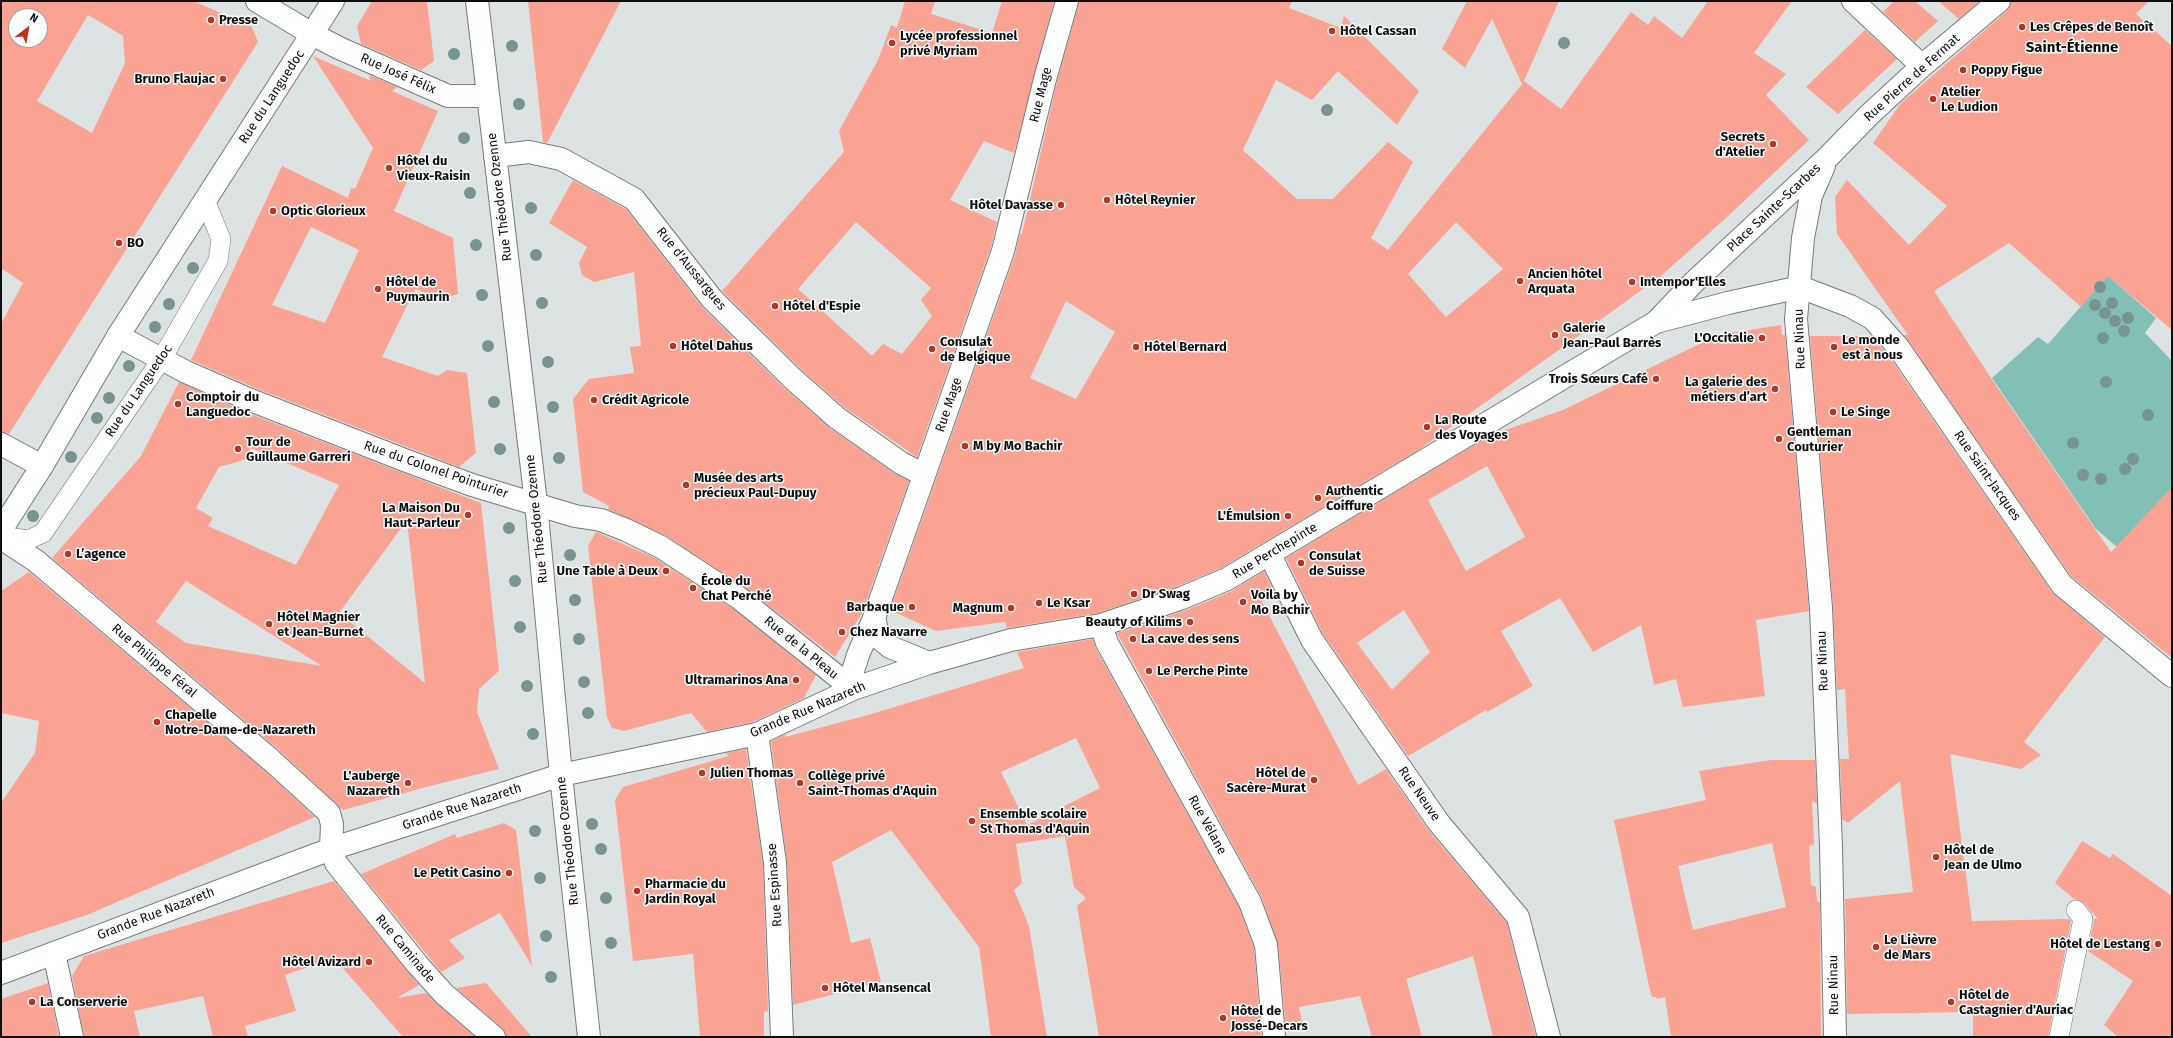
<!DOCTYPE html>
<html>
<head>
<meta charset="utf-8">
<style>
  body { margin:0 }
  #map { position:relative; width:2173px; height:1038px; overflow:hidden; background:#dce3e2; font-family:"Fira Sans",sans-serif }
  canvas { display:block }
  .frame { position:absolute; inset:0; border:2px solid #0b0e0d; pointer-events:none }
  .north { position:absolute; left:8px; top:8px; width:40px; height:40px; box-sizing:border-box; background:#fff; border:1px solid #9d9f9e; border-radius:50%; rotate:31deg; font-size:11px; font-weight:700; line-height:16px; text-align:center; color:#0b0e0d }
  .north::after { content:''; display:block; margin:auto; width:14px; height:18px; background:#be3121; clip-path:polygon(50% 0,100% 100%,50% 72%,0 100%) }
</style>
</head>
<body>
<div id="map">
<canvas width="2173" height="1038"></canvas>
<div class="frame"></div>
<div class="north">N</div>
</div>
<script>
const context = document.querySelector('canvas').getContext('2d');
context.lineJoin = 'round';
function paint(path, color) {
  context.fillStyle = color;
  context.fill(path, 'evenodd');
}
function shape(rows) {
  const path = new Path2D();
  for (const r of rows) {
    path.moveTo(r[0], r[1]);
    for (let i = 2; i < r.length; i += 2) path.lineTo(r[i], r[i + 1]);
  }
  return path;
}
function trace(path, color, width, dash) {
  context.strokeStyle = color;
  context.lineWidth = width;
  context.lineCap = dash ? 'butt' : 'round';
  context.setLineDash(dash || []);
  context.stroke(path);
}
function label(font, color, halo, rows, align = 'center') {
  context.font = font + ' "Fira Sans",sans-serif';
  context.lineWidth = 3;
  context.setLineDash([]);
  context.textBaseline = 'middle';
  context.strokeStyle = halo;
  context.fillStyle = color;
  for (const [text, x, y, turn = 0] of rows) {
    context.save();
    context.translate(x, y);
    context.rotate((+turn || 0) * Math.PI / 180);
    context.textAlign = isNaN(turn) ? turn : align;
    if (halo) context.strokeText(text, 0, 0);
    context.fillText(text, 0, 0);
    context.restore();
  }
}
const green = shape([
  [2098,267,2156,318,2145,333,2172,361,2172,493,2117,547,2096,529,1992,378,2038,337,2048,344,2083,304]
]);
const building = shape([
  [1,1,194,1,252,27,258,42,9,434,1,432,1,324,23,283,1,268],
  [88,15,123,36,125,63,92,133,37,101],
  [16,16,40,16,40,40,16,40],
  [372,1,427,1,434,61,421,70,361,44,357,26],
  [528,1,621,1,547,143,543,142],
  [905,1,935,1,931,14,992,33,1002,1,1054,1,1014,153,984,141,950,200,997,222,991,247,917,457,845,408,801,369,722,291,844,152,839,131,878,60,891,25,897,28],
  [856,222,931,288,921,300,932,316,902,354,883,344,872,356,798,289],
  [1079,1,1292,1,1289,8,1341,28,1344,16,1419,91,1397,125,1338,71,1312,100,1276,80,1243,150,1297,199,1333,199,1388,142,1413,162,1371,238,1388,250,1522,84,1492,19,1465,68,1442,49,1467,1,1559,1,1524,81,1561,109,1631,12,1648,25,1654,16,1682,38,1708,1,1792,1,1754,53,1786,74,1766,95,1809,140,1726,218,1662,275,1577,337,1417,451,1221,568,1178,586,1098,613,1007,628,1005,622,936,631,890,610,1015,255,1020,234,1022,234,1057,82],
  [1456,222,1503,269,1446,317,1408,274],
  [1066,301,1115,332,1076,399,1030,378],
  [1894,1,1915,1,1938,21,1915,42,1883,12],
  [1938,1,1980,1,1959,19],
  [2011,1,2149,1,2136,14,2172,46,2172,330,2108,276,2081,307,2009,243,1934,291,1993,381,2111,552,2172,487,2172,658,2071,576,1904,335,1908,335,1837,234,1835,197,1847,180,1909,245,1947,206,1873,143,1901,103,2007,11],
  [1865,30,1897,59,1838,114,1806,87],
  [313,56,371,81,369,75,397,87,392,91,438,111,394,211,453,238,458,294,441,299,415,289,382,357,438,376,447,370,467,373,476,453,459,467,253,387,191,360,282,166,348,198,351,188,355,189,373,148],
  [311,227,359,250,325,323,272,305],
  [573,180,626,209,702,307,783,387,830,428,894,473,909,481,862,613,835,657,746,588,668,537,608,509,609,506,583,492,573,399,589,379,634,373,630,347,641,346,634,272,594,282,582,275,579,263,587,247,549,223],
  [1781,325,1782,335,1785,335,1809,611,1756,620,1765,696,1683,707,1676,679,1654,685,1641,625,1593,652,1560,598,1501,631,1533,686,1487,712,1486,710,1408,756,1323,634,1286,558,1491,435,1563,410,1718,335],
  [1487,466,1525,537,1466,571,1428,500],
  [1404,610,1430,652,1392,690,1357,643],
  [1810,336,1871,336,1888,355,2052,592,2105,637,2024,742,2041,755,2021,769,1950,754,1972,921,2069,919,2071,922,2048,1037,1973,1037,1973,1012,1847,1014,1845,899,1913,892,1900,781,1848,823,1842,819,1840,759,1849,759,1845,689,1837,690,1833,607],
  [179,382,243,411,481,503,499,671,479,689,477,712,499,769,426,787,343,810,279,750,52,558,141,456],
  [251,448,339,485,296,565,208,526,213,518,196,508,219,467,244,460],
  [407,520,425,683,339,613],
  [186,581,322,666,186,643,156,622],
  [596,532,655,558,732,608,816,675,804,698,753,722,707,732,691,713,624,731,612,728,607,717,588,546],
  [1264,571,1275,594,1262,602,1358,785,1386,769,1429,831,1507,923,1536,1037,1493,1037,1473,956,1406,979,1422,1037,1372,1037,1360,996,1299,1007,1303,1025,1286,1029,1278,944,1262,898,1117,633,1187,610,1232,591],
  [29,572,263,769,315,817,87,915,1,943,1,803,35,753,39,721,1,713,1,591],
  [1093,639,1096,649,1239,907,1254,948,1261,1035,1252,1037,1099,1037,1077,906,1086,898,1074,887,1065,836,1016,844,1022,883,1014,890,1029,926,1047,1037,991,1037,979,947,891,830,832,862,851,943,870,938,881,982,793,1005,787,862,771,741,786,734,785,737,868,715,1024,668,1017,652],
  [1076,738,1100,788,1027,825,1001,772],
  [746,749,763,864,768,1011,764,1012,764,1037,700,1037,693,954,633,961,615,800,623,787,729,756,726,753],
  [1771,760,1815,760,1817,804,1812,801,1814,844,1809,846,1811,885,1816,887,1817,902,1820,902,1821,1037,1671,1037,1665,997,1657,999,1656,997,1652,997,1649,986,1614,820,1706,800,1699,771],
  [1772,843,1786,907,1693,930,1678,866],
  [504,823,516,830,532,966,500,913,449,940,465,958,441,972,361,874,455,834,457,838],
  [2082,841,2110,858,2113,854,2172,896,2172,1037,2118,1037,2104,1025,2133,981,2088,951,2094,919,2098,919,2084,903,2074,899,2055,883],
  [334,881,419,985,397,998,426,993,475,1037,403,1037,334,958,285,975,296,1011,245,1026,248,1037,213,1037,203,996,134,1011,140,1037,84,1037,72,976,84,956],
  [48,983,59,1037,1,1037,1,999],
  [486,983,532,1037,506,1037,502,1028,456,988]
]);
const lane = shape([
  [1,536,28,540,43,533,161,360,218,261,221,239,205,200],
  [2059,1037,2083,919,2076,910]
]);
const street = shape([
  [257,1,312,34,339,48,448,96,488,96],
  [1853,1,1922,66],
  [495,156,529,152,561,159,634,199,712,299,792,378,837,418,901,463,924,475],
  [1824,166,1811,196,1803,238,1796,319,1821,608,1831,846,1835,1037],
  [1800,287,1850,306,1872,318,1898,347,2062,585,2172,676],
  [1656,322,1728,303,1800,287],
  [118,336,186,372,248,399,407,461,472,485,575,516,601,520,626,530,661,547,739,598,853,689],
  [1,444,42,466],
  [1,538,36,561,271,760,329,813,332,824,331,849,336,863,417,964,444,994,494,1037],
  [1270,555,1312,640,1363,714,1439,823,1518,917,1549,1037],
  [874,618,879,638,890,647,929,663],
  [1101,625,1107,643,1250,902,1266,945,1274,1037],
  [853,689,853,671,858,655,874,618,1003,251,1045,79,1067,1],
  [757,734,775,863,782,1037],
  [54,953,72,1037],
  [1,973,331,849,561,775,757,734,853,689,929,663,1011,640,1101,625,1182,598,1227,579,1656,322,1693,283,1828,157,1869,115,1922,66,1999,1]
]);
const secondary = shape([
  [477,1,536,503,561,775,589,1037],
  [1,530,42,466,118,336,333,1]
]);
const trees = [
  [1564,43],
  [512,46],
  [454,54],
  [519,104],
  [1327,110],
  [464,138],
  [470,193],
  [531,208],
  [476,245],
  [536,255],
  [193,268],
  [2100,287],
  [482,295],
  [542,303],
  [2112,303],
  [169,304],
  [2095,305],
  [2105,313],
  [2128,318],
  [2115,321],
  [155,327],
  [2124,331],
  [2103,338],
  [488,346],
  [548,362],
  [129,366],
  [2106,382],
  [109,398],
  [494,402],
  [553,407],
  [2148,415],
  [97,418],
  [2073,443],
  [500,449],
  [71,457],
  [559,458],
  [2133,459],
  [2125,469],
  [2083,475],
  [2101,479],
  [33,516],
  [509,528],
  [570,555],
  [515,581],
  [575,600],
  [520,627],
  [579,639],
  [584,682],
  [527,686],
  [588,713],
  [533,734],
  [592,824],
  [535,831],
  [601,849],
  [540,878],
  [606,898],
  [546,936],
  [611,943],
  [551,977]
];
const markers = [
  [211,20,4,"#be3121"],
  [2022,27,4,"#be3121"],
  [1332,31,4,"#be3121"],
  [892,43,4,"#be3121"],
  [1963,70,4,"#be3121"],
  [223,79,4,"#be3121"],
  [1933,99,4,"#be3121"],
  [1773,144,4,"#be3121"],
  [389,168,4,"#be3121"],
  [1107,200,4,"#be3121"],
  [1061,205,4,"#be3121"],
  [273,211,4,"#be3121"],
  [119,243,4,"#be3121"],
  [1520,281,4,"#be3121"],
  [1632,282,4,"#be3121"],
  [378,289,4,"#be3121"],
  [775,306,4,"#be3121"],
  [1555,335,4,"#be3121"],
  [1762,338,4,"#be3121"],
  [673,346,4,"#be3121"],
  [1136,347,4,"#be3121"],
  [1834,347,4,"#be3121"],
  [932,349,4,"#be3121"],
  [1656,379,4,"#be3121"],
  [1775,389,4,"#be3121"],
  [594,400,4,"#be3121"],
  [178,404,4,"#be3121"],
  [1833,412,4,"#be3121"],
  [1427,427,4,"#be3121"],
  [1779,439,4,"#be3121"],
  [965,446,4,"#be3121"],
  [238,449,4,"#be3121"],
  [686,485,4,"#be3121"],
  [1318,498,4,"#be3121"],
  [468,515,4,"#be3121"],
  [1288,516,4,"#be3121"],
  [68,554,4,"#be3121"],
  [1301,563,4,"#be3121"],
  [666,571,4,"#be3121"],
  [693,588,4,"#be3121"],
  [1134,594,4,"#be3121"],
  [1243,602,4,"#be3121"],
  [1039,603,4,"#be3121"],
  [912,607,4,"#be3121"],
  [1011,608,4,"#be3121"],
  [1190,622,4,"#be3121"],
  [269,624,4,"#be3121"],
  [842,632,4,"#be3121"],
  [1133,639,4,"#be3121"],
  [1149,671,4,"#be3121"],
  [796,680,4,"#be3121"],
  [157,722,4,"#be3121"],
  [702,773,4,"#be3121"],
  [1314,780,4,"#be3121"],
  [408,783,4,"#be3121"],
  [800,783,4,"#be3121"],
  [972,821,4,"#be3121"],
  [1936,857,4,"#be3121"],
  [509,873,4,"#be3121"],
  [637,891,4,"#be3121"],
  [2158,944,4,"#be3121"],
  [1876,947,4,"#be3121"],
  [369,962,4,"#be3121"],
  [825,988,4,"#be3121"],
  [32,1002,4,"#be3121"],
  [1951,1002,4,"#be3121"],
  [1223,1018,4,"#be3121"]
];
const poiNames = [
  ["Presse",219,20],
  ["Les Crêpes de Benoît",2030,27],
  ["Hôtel Cassan",1340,31],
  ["Lycée professionnel",900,36],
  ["privé Myriam",900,51],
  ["Poppy Figue",1971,70],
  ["Bruno Flaujac",215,79,"right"],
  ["Atelier",1941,92],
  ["Le Ludion",1941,107],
  ["Secrets",1765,137,"right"],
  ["d'Atelier",1765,152,"right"],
  ["Hôtel du",397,161],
  ["Vieux-Raisin",397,176],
  ["Hôtel Reynier",1115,200],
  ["Hôtel Davasse",1053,205,"right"],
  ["Optic Glorieux",281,211],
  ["BO",127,243],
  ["Ancien hôtel",1528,274],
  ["Arquata",1528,289],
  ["Hôtel de",386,282],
  ["Puymaurin",386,297],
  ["Intempor'Elles",1640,282],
  ["Hôtel d'Espie",783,306],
  ["Galerie",1563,328],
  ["Jean-Paul Barrès",1563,343],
  ["L'Occitalie",1754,338,"right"],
  ["Le monde",1842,340],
  ["est à nous",1842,355],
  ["Consulat",940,342],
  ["de Belgique",940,357],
  ["Hôtel Dahus",681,346],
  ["Hôtel Bernard",1144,347],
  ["Trois Sœurs Café",1648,379,"right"],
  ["La galerie des",1767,382,"right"],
  ["métiers d’art",1767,397,"right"],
  ["Comptoir du",186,397],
  ["Languedoc",186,412],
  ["Crédit Agricole",602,400],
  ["Le Singe",1841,412],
  ["La Route",1435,420],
  ["des Voyages",1435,435],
  ["Gentleman",1787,432],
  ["Couturier",1787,447],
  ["Tour de",246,442],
  ["Guillaume Garreri",246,457],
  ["M by Mo Bachir",973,446],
  ["Musée des arts",694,478],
  ["précieux Paul-Dupuy",694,493],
  ["Authentic",1326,491],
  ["Coiffure",1326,506],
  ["La Maison Du",460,508,"right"],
  ["Haut-Parleur",460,523,"right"],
  ["L'Émulsion",1280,516,"right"],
  ["L’agence",76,554],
  ["Consulat",1309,556],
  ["de Suisse",1309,571],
  ["Une Table à Deux",658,571,"right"],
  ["École du",701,581],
  ["Chat Perché",701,596],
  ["Dr Swag",1142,594],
  ["Voila by",1251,595],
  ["Mo Bachir",1251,610],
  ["Le Ksar",1047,603],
  ["Barbaque",904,607,"right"],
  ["Magnum",1003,608,"right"],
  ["Hôtel Magnier",277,617],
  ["et Jean-Burnet",277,632],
  ["Beauty of Kilims",1182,622,"right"],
  ["Chez Navarre",850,632],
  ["La cave des sens",1141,639],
  ["Le Perche Pinte",1157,671],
  ["Ultramarinos Ana",788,680,"right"],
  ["Chapelle",165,715],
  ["Notre-Dame-de-Nazareth",165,730],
  ["Julien Thomas",710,773],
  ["Hôtel de",1306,773,"right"],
  ["Sacère-Murat",1306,788,"right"],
  ["L'auberge",400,776,"right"],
  ["Nazareth",400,791,"right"],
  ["Collège privé",808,776],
  ["Saint-Thomas d'Aquin",808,791],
  ["Ensemble scolaire",980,814],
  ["St Thomas d'Aquin",980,829],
  ["Hôtel de",1944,850],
  ["Jean de Ulmo",1944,865],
  ["Le Petit Casino",501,873,"right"],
  ["Pharmacie du",645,884],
  ["Jardin Royal",645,899],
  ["Le Lièvre",1884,940],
  ["de Mars",1884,955],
  ["Hôtel de Lestang",2150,944,"right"],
  ["Hôtel Avizard",361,962,"right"],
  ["Hôtel Mansencal",833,988],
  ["Hôtel de",1959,995],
  ["Castagnier d'Auriac",1959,1010],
  ["La Conserverie",40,1002],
  ["Hôtel de",1231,1011],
  ["Jossé-Decars",1231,1026]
];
const streetNames = [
  ["Rue José Félix",398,74,24],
  ["Rue Pierre de Fermat",1912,78,-42],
  ["Rue Mage",1041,95,-76],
  ["Rue du Languedoc",272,97,-57],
  ["Rue Théodore Ozenne",500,197,-97],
  ["Place Sainte-Scarbes",1774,208,-43],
  ["Rue d'Aussargues",691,269,51],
  ["Rue Ninau",1800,339,-92],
  ["Rue du Languedoc",139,391,-56],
  ["Rue Mage",949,405,-71],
  ["Rue du Colonel Pointurier",436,470,19],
  ["Rue Saint-Jacques",1987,476,55],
  ["Rue Théodore Ozenne",537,519,-96],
  ["Rue Perchepinte",1275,551,-31],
  ["Rue de la Pleau",801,648,39],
  ["Rue Philippe Féral",154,661,40],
  ["Rue Ninau",1823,661,-92],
  ["Grande Rue Nazareth",808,710,-23],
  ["Rue Neuve",1419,794,55],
  ["Grande Rue Nazareth",462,807,-18],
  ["Rue Vélane",1207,825,61],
  ["Rue Théodore Ozenne",568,841,-96],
  ["Rue Espinasse",775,885,-94],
  ["Grande Rue Nazareth",156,914,-21],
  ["Rue Caminade",405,949,50],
  ["Rue Ninau",1834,985,-91]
];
const quarterNames = [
  ["Saint-Étienne",2072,48]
];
paint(green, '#82c0b6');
paint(building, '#fba393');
trace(lane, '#757c7a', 20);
trace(street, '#757c7a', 24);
trace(secondary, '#757c7a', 24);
trace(lane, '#fff', 19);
trace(street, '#fff', 22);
trace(secondary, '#fff', 22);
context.fillStyle = '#769490';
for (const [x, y] of trees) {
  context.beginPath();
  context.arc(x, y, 6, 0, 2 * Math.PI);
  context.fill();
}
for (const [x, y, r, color] of markers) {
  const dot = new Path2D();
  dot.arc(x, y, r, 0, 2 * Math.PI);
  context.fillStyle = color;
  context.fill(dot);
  trace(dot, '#fff', 1.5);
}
label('bold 13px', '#0b0e0d', '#fff', poiNames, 'left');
label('13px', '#0b0e0d', '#fff', streetNames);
label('bold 15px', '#0b0e0d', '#fff', quarterNames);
</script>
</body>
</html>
